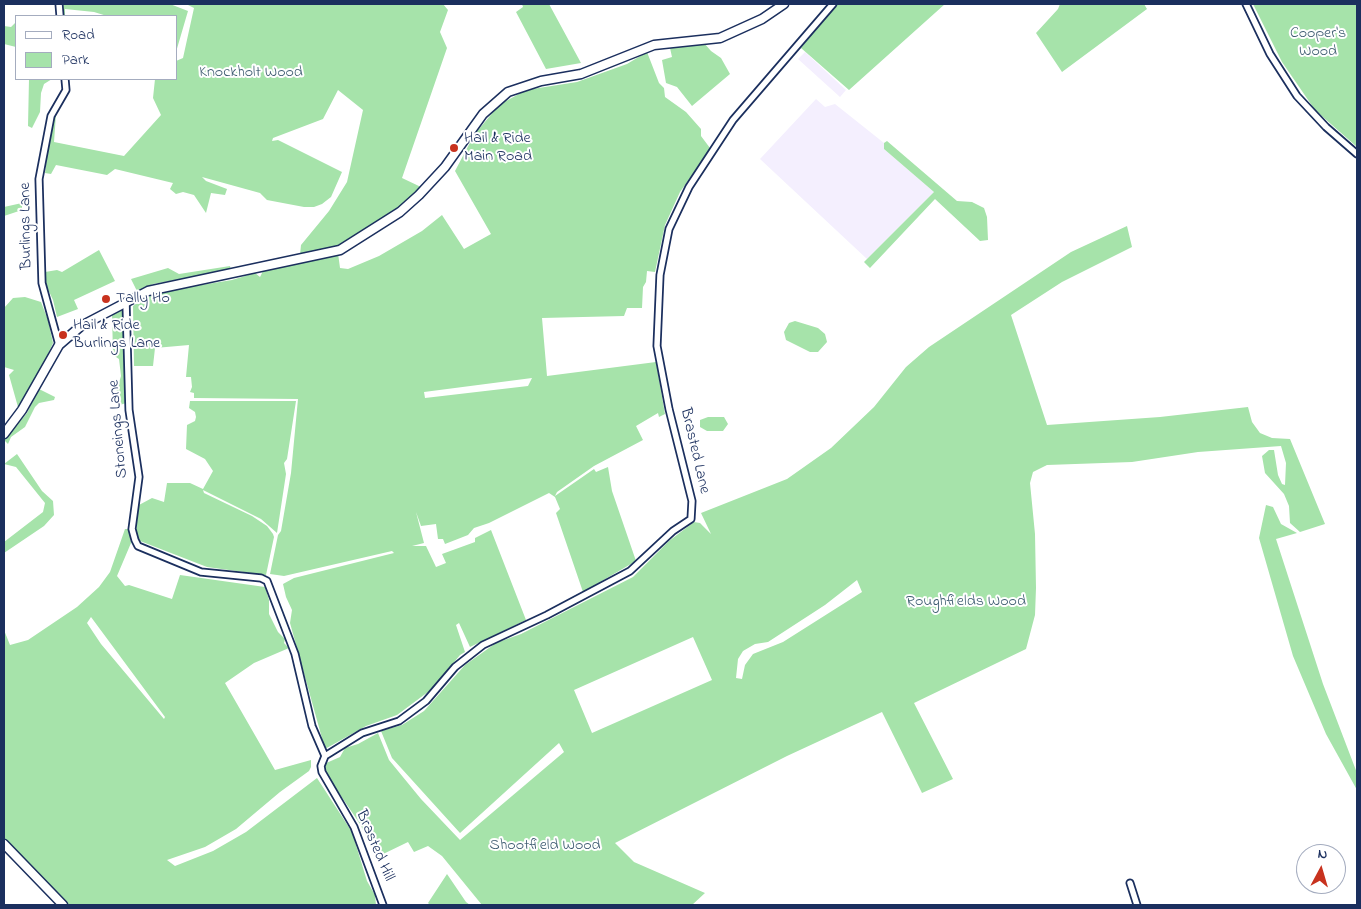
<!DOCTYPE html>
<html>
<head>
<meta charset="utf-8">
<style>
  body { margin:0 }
  #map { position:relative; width:1361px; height:909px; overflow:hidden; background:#fff; font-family:"Indie Flower",sans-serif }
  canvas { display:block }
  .frame { position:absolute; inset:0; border:5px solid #1b2f5e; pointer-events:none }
  .legend { position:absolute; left:15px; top:15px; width:162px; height:65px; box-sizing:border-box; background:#fff; border:1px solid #a4acbf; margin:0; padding:6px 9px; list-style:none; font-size:15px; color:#1b2f5e }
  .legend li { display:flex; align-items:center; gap:10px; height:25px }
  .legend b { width:25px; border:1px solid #a4acbf }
  .north { position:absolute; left:1296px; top:844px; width:50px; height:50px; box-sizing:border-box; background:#fff; border:1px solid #a4acbf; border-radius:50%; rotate:6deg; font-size:14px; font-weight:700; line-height:20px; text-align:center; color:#1b2f5e }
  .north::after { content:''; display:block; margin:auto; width:18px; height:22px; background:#c8321e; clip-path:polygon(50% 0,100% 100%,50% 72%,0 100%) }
</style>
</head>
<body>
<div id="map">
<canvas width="1361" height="909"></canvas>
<div class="frame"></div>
<ul class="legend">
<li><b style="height:6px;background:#fff"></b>Road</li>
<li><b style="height:14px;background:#a6e3aa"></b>Park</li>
</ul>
<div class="north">N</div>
</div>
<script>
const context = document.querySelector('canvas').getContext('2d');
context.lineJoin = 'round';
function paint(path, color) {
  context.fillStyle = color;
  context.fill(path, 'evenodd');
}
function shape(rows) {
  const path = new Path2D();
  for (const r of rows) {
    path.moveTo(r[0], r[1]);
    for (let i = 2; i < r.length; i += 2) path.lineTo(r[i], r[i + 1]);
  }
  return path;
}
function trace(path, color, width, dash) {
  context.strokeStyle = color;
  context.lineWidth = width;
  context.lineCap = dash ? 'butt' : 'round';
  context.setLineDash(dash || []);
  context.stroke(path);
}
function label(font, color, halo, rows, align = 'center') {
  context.font = font + ' "Indie Flower",sans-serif';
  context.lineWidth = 4;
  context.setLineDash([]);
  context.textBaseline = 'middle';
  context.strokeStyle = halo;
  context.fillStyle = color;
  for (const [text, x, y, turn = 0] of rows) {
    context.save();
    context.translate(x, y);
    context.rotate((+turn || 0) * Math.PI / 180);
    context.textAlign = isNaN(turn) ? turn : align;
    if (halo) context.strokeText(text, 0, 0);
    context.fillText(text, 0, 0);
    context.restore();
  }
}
const built = shape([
  [805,52,846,90,840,97,798,59],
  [816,99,825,107,835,104,884,143,884,149,934,192,867,259,760,159]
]);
const green = shape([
  [61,4,170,4,188,11,176,52,176,16,107,16,94,12,65,9,65,16,62,16],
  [186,4,443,4,448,10,440,32,447,48,402,178,421,187,395,212,337,246,300,255,301,245,329,211,347,182,363,110,338,90,323,119,273,138,272,141,278,140,342,172,331,197,322,204,314,207,304,207,267,200,260,193,202,177,206,181,227,189,225,195,211,193,206,213,194,195,183,192,176,194,170,189,173,183,115,169,107,175,56,165,51,174,45,173,52,117,56,114,54,142,124,156,161,115,153,98,155,79,176,79,176,61,183,58,194,8],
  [522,4,549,4,581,63,546,69,516,12,523,7],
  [836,4,945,4,849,90,801,48],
  [1060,4,1144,4,1147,9,1062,72,1036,33,1058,9],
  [1253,4,1357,4,1357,147,1315,110,1282,62],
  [16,22,16,47,4,44,4,26,11,27],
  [704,43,711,51,721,58,730,74,692,106,677,87,666,83,662,60,672,57,670,48],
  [647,52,659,83,664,88,665,97,686,112,701,129,701,136,710,148,709,151,680,192,665,225,655,272,647,271,646,282,643,287,642,308,627,308,624,316,542,318,547,376,656,362,665,414,659,417,658,413,636,426,643,440,594,466,557,492,555,496,594,469,596,472,608,467,612,491,636,561,583,592,556,513,560,509,555,497,549,493,489,523,474,528,468,535,445,544,443,539,438,539,436,524,421,526,416,512,424,543,412,546,426,546,436,567,446,563,442,554,475,542,475,538,491,530,526,620,470,647,459,623,456,625,465,652,460,655,432,689,397,715,366,726,325,749,290,623,292,610,286,597,283,584,294,578,394,553,392,551,284,576,270,574,278,535,281,531,291,473,298,399,194,398,194,393,190,392,192,387,191,377,186,377,189,345,155,348,153,366,134,366,133,306,144,298,183,288,232,280,255,273,260,277,263,271,338,253,340,268,348,269,379,256,422,231,442,215,464,249,491,234,455,171,474,135,499,105,526,90,577,82,627,64],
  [532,378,528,386,425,398,424,392],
  [29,79,52,79,44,84,41,93,40,112,32,128,28,126],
  [887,141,957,201,972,202,984,208,987,217,988,240,980,241,935,199,870,268,864,262,934,192,884,149,884,143],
  [22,203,22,210,4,216,4,207],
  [1127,226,1132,247,1062,282,1011,315,1047,425,1160,417,1248,407,1252,422,1260,433,1272,438,1290,439,1325,524,1300,532,1290,523,1289,506,1284,494,1265,473,1262,456,1269,450,1274,450,1278,475,1282,484,1285,485,1286,463,1281,446,1198,452,1132,462,1047,465,1033,472,1030,483,1035,534,1036,588,1035,615,1026,649,914,703,953,779,922,793,882,712,787,756,615,843,634,862,705,893,692,905,482,905,442,856,428,846,414,852,408,842,377,857,360,824,328,777,324,764,340,757,345,748,358,744,378,733,389,760,421,799,460,840,564,752,559,743,460,833,392,758,381,731,402,725,424,711,465,665,496,643,521,634,633,577,669,541,694,522,700,523,711,534,701,513,787,479,831,448,874,407,906,367,929,347,1071,252],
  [857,580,862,592,783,642,753,654,745,665,742,679,736,678,738,659,743,651,755,644,768,642,825,605],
  [693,637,712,680,592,733,574,690],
  [99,250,115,281,74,300,78,309,57,317,53,300,46,285,45,272,57,270,62,272],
  [230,266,231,270,153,284,137,291,131,279,168,268,179,274],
  [25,297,41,302,48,320,53,343,35,383,18,407,9,375,14,370,4,367,4,308,13,298],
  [123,307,126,403,120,405,116,393,121,376,119,359,113,355,112,313],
  [795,321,818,328,825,334,827,342,818,352,810,352,786,340,784,332,789,323],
  [39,389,55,397,54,400,39,403,35,407,25,427,11,437,8,444,4,440,27,413],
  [190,401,296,401,287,459,284,463,286,474,277,533,261,519,203,490,204,493,252,516,267,526,273,534,274,537,266,575,207,567,140,541,136,531,139,505,152,498,164,502,167,483,190,483,203,489,213,471,205,459,186,449,187,425,195,421,196,417,195,412,189,408],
  [708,417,724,417,728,424,723,431,707,431,700,427,700,420],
  [17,454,42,491,53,501,54,515,44,526,4,553,4,542,43,512,45,503,16,467,4,464],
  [1266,505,1273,507,1281,524,1297,533,1276,539,1323,684,1357,773,1357,790,1326,734,1293,656,1259,538],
  [125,529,129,529,131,543,117,576,125,586,129,585,172,599,180,575,265,587,269,600,269,614,278,632,285,639,284,643,289,648,254,663,225,683,275,770,311,760,311,767,309,771,280,792,236,829,205,847,167,860,175,866,213,851,246,832,317,778,352,832,367,881,375,895,376,905,66,905,4,839,4,630,10,645,28,640,77,607,99,587,110,572],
  [91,617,165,717,164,719,101,644,87,623],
  [447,874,466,902,470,905,430,905,428,903]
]);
const street = shape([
  [59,4,60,16],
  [1246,4,1270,54,1297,96,1326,127,1357,154],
  [126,302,129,410,139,477,132,529,135,540,138,546,201,572,261,578,267,581,295,654,312,726,325,756,321,766,322,772,354,827,383,905],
  [59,345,42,283,39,179,51,116,66,90,65,79],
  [325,756,362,733,399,721,426,701,455,667,483,645,547,615,630,571,673,531,691,519,692,501,669,409,657,346,660,275,669,229,689,187,733,120,833,4],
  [1130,883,1137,905]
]);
const secondary = shape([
  [4,434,22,410,59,345,81,326,148,291,340,250,400,212,419,195,445,167,483,114,508,92,541,81,581,74,654,45,720,38,762,19,784,4],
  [4,844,63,905]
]);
const markers = [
  [454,148,5,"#c8321e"],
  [106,299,5,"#c8321e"],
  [63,335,5,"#c8321e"]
];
const parkNames = [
  ["Cooper's",1318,34],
  ["Wood",1318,52],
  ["Knockholt Wood",251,73],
  ["Roughfields Wood",966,602],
  ["Shootfield Wood",545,846]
];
const poiNames = [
  ["Hail & Ride",464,139],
  ["Main Road",464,157],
  ["Tally Ho",116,299],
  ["Hail & Ride",73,326],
  ["Burlings Lane",73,344]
];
const streetNames = [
  ["Burlings Lane",27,226,-91],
  ["Stoneings Lane",119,429,-95],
  ["Brasted Lane",694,451,77],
  ["Brasted Hill",374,846,67]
];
paint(built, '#f4effe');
paint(green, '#a6e3aa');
trace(street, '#1b2f5e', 9);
trace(secondary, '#1b2f5e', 11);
trace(street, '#fff', 5.5);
trace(secondary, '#fff', 8);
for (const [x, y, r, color] of markers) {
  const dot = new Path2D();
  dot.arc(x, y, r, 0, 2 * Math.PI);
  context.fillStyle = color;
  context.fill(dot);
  trace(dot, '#fff', 2);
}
label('16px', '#3e5c71', '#fff', parkNames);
label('16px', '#1b2f5e', '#fff', poiNames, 'left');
label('16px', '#1b2f5e', '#fff', streetNames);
</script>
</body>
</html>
